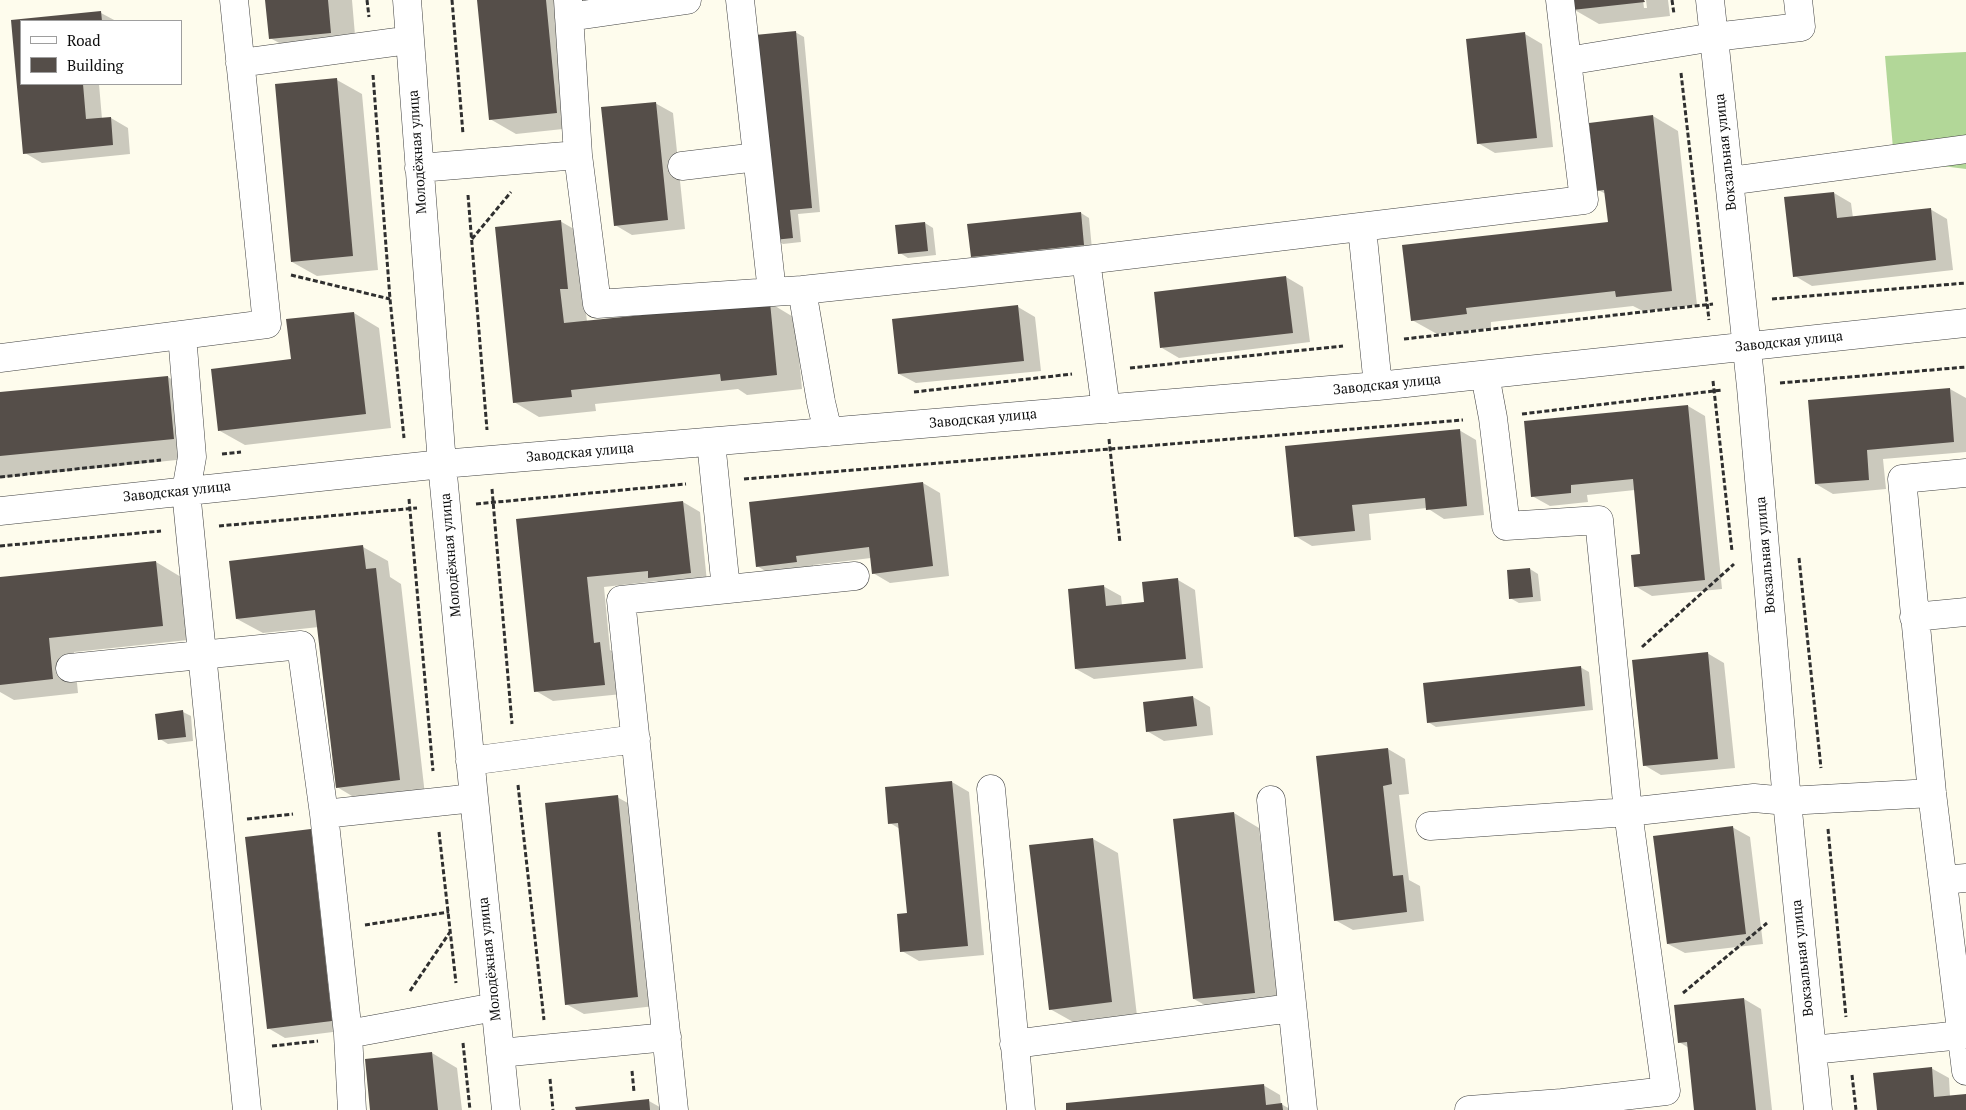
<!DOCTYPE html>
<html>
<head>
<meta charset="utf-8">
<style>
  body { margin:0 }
  #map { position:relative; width:1966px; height:1110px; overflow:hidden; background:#fefced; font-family:"PT Serif",serif }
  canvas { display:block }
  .legend { position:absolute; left:20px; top:20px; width:162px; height:65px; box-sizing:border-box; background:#fff; border:1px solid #9e9e9e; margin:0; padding:6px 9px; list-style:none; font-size:15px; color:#0d0d0d }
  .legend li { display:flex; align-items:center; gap:10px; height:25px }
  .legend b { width:25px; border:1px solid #9e9e9e }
</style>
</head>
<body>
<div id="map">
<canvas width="1966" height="1110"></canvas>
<ul class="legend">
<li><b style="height:6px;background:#fff"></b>Road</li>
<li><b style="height:14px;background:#554e49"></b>Building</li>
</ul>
</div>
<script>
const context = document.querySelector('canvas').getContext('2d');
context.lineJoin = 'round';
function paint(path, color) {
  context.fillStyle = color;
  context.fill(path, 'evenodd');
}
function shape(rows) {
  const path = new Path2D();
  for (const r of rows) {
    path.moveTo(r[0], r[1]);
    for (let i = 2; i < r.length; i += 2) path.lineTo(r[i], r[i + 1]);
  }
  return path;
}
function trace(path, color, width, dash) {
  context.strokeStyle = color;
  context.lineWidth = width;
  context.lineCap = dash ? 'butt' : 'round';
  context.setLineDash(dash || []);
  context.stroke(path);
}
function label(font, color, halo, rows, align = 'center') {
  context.font = font + ' "PT Serif",serif';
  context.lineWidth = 5;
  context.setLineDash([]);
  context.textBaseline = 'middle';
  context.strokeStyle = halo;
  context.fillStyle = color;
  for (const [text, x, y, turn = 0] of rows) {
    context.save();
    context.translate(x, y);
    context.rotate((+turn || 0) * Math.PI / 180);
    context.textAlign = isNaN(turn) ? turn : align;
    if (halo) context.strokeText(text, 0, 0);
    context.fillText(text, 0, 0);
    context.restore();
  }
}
const forest = shape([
  [1966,52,1966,169,1894,160,1885,56]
]);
const shadow = shape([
  [267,0,352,0,356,47,296,52,270,38],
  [478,0,570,0,582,127,516,134,490,119],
  [1643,0,1644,8,1647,8,1646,0,1668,0,1670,16,1599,24,1573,9],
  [101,13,116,21,21,21,21,84,99,84,102,119,111,118,128,128,130,154,42,163,25,153,12,21],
  [795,32,804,37,820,212,798,214,801,242,783,244,775,239],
  [1525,34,1542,44,1553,147,1495,153,1478,143],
  [337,80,362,94,378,270,317,276,292,262],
  [655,103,673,113,685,229,632,235,615,225],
  [1653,116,1678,131,1697,305,1643,311,1633,306,1491,322,1491,328,1437,334,1412,320,1609,223,1606,194,1598,190],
  [1834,193,1851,203,1853,218,1930,209,1947,219,1953,270,1812,286,1795,276],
  [1081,213,1089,218,1092,249,980,261,972,256],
  [560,221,586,236,585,303,587,322,770,303,795,318,802,389,747,395,738,389,595,404,596,411,539,417,514,402],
  [925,223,933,228,936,255,908,258,900,253],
  [1286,277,1303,287,1310,342,1179,358,1162,348],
  [1018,307,1035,317,1041,371,916,383,899,374],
  [354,313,379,328,391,428,245,445,220,431,293,360],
  [168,377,200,396,206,457,0,478,0,394],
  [1950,389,1966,398,1966,452,1883,459,1886,489,1833,494,1816,484],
  [1688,406,1705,416,1722,589,1652,596,1635,586,1642,555,1635,490,1587,495,1588,502,1550,506,1532,496,1525,422],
  [1459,430,1476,440,1484,515,1444,519,1427,508,1369,514,1371,540,1312,546,1295,536],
  [923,483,940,493,949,576,890,583,873,573,871,558,813,565,814,571,774,576,757,566],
  [683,502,700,512,707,582,667,587,657,581,604,587,610,650,617,654,622,694,553,701,536,691,518,520],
  [363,547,388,561,390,577,401,584,425,795,362,802,337,787,319,627,263,633,237,619],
  [156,562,181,577,188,640,74,652,78,693,14,700,0,692,0,578],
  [1530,569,1538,574,1541,601,1519,603,1510,598],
  [1178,580,1195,590,1203,668,1094,679,1076,669,1103,586,1121,596,1122,605,1146,603],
  [1707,653,1724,663,1735,768,1661,775,1644,765],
  [1580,667,1589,672,1593,710,1436,727,1428,722],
  [1193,697,1210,707,1213,735,1164,741,1147,731],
  [183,712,191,716,193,741,168,744,160,739],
  [1388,749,1405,759,1409,794,1399,795,1409,880,1420,886,1424,921,1353,930,1335,920],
  [952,782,969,792,984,955,919,961,902,951,908,915,900,829,890,823,886,788],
  [617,797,635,807,655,1006,584,1014,566,1004],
  [1234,813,1259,828,1280,1007,1219,1013,1194,999],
  [1732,827,1750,837,1763,944,1685,953,1668,944],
  [311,831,328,841,349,1030,285,1038,268,1028],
  [1093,839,1118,853,1137,1016,1075,1023,1050,1009],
  [1744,999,1761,1009,1772,1110,1695,1110,1689,1048,1679,1042],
  [432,1053,457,1068,462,1110,371,1110],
  [1931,1068,1949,1078,1950,1097,1966,1096,1966,1110,1878,1110],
  [1263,1085,1280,1095,1281,1104,1292,1110,1068,1110],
  [649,1101,665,1110,577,1110]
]);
const building = shape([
  [265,0,328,0,331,33,269,39],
  [477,0,546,0,557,113,489,120],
  [1571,0,1644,0,1645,2,1572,10],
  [101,11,102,21,21,21,21,84,83,84,86,119,111,117,113,145,23,154,11,20],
  [796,31,812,208,790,210,793,238,774,240,755,35],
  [1525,32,1537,138,1477,144,1466,39],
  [337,78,353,256,291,262,275,84],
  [656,102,668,220,614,226,601,107],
  [1653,115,1672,291,1616,297,1615,291,1466,308,1467,314,1411,321,1402,245,1608,222,1604,190,1596,191,1589,123],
  [1834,192,1837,218,1931,208,1936,260,1793,277,1784,197],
  [1081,212,1084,245,971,257,967,224],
  [561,220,568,289,560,289,564,323,770,302,777,375,721,381,720,374,571,390,572,397,513,403,495,227],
  [925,222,928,251,898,254,895,225],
  [1286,276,1293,333,1160,348,1154,292],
  [1018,305,1024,361,898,374,892,319],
  [354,312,366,414,218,431,211,369,291,359,286,319],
  [168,376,174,439,0,456,0,392],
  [1950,388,1954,442,1867,450,1869,480,1815,484,1808,400],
  [1688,405,1705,580,1634,587,1631,555,1640,554,1633,479,1571,485,1571,493,1531,497,1524,421],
  [1460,429,1467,506,1426,510,1425,498,1352,505,1355,531,1294,537,1285,446],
  [923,482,933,566,872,574,869,547,796,556,797,562,756,567,749,502],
  [683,501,691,573,648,578,648,571,587,577,594,643,600,642,605,685,534,692,516,519],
  [363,545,366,569,376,568,400,780,336,788,315,610,236,619,229,561],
  [156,561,163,626,49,638,53,679,0,685,0,577],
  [1530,568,1533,597,1509,599,1507,570],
  [1178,578,1186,659,1075,669,1068,589,1104,585,1106,606,1144,602,1142,582],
  [1708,652,1718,759,1643,766,1632,660],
  [1581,666,1585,706,1427,723,1423,683],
  [1193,696,1197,726,1146,732,1143,702],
  [183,710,186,737,158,740,155,714],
  [1388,748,1392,784,1383,786,1393,876,1403,875,1407,912,1334,921,1316,756],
  [952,781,968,946,900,952,897,914,907,913,898,823,888,824,885,787],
  [618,795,638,997,565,1005,545,803],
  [1234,812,1255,993,1193,999,1173,819],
  [1733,826,1746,934,1667,944,1653,836],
  [311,829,332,1021,267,1029,245,837],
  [1093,838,1112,1002,1049,1010,1029,845],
  [1744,998,1756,1110,1694,1110,1687,1042,1678,1043,1674,1005],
  [432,1052,438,1110,370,1110,365,1059],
  [1932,1067,1934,1097,1966,1094,1966,1110,1877,1110,1873,1073],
  [1264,1084,1266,1105,1282,1103,1283,1110,1066,1110,1066,1103],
  [649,1099,650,1110,576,1110,575,1107]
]);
const path = shape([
  [367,0,369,17],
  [452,0,463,134],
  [1672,0,1674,14],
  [1681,73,1709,320],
  [373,75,390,299,404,438],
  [468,195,487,430],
  [472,239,511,192],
  [291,275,390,299],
  [1772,299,1966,283],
  [1404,339,1713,304],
  [1130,368,1343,346],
  [1713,381,1732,551],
  [1780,383,1966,367],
  [914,392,1072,374],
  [1522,414,1722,390],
  [1109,439,1120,543],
  [222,454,241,452],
  [0,477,161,460],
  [744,479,1463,420],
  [492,489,512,724],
  [409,499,433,771],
  [476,504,686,484],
  [219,526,417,508],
  [0,546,161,531],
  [1799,558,1821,768],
  [1642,647,1734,564],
  [518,785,544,1020],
  [247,819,293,814],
  [1828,829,1846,1017],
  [439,832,456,983],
  [365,925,449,912],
  [410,991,450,932],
  [1683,993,1767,923],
  [463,1043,470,1110],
  [272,1046,318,1041],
  [632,1071,634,1092],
  [1852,1075,1856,1110],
  [550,1079,553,1110]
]);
const minor = shape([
  [407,0,442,464,474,798,506,1110],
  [568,0,578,155,597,304,802,290,1086,260,1584,200,1567,61,1714,37,1801,27,1798,0],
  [740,0,772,292],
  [1560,0,1567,61],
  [1710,0,1751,387,1787,801,1818,1110],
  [569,17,687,0],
  [240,63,410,40],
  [682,166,757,157],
  [419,168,578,155],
  [1729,181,1966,149],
  [1362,228,1378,386],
  [1086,260,1106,409],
  [802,290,821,402,828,432],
  [182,335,192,457,186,491,247,1110],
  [0,358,267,324,234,0],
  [711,442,726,589],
  [1966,473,1902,479,1932,793,1966,1071],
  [0,511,442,464,1378,386,1966,323],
  [1914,617,1966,612],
  [70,668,301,645,324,814,348,1034,352,1110],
  [470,761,636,739],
  [991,789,1021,1110],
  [1271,800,1303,1110],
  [324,814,474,798],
  [1430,826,1628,812,1754,798,1787,801,1932,793],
  [1943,880,1966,878],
  [348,1034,495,1007],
  [1014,1044,1292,1008],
  [1812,1050,1962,1035],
  [500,1053,667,1037],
  [674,1110,621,600,855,576],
  [1469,1110,1562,1103,1666,1091,1628,812,1599,520,1506,526,1493,418,1485,375]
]);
const streetNames = [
  ["Молодёжная улица",418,152,-94],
  ["Вокзальная улица",1726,152,-96],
  ["Заводская улица",1789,342,-6],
  ["Заводская улица",1387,385,-6],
  ["Заводская улица",983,419,-5],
  ["Заводская улица",580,453,-5],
  ["Заводская улица",177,492,-6],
  ["Молодёжная улица",451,555,-95],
  ["Вокзальная улица",1766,555,-95],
  ["Вокзальная улица",1803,958,-96],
  ["Молодёжная улица",490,959,-96]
];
paint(forest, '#b2d798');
paint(shadow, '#0003');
paint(building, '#554e49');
trace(minor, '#404040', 29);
trace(path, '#2f2f2f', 3, [5, 2.5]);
trace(minor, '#fff', 28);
label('14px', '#0d0d0d', '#fff', streetNames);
</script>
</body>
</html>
